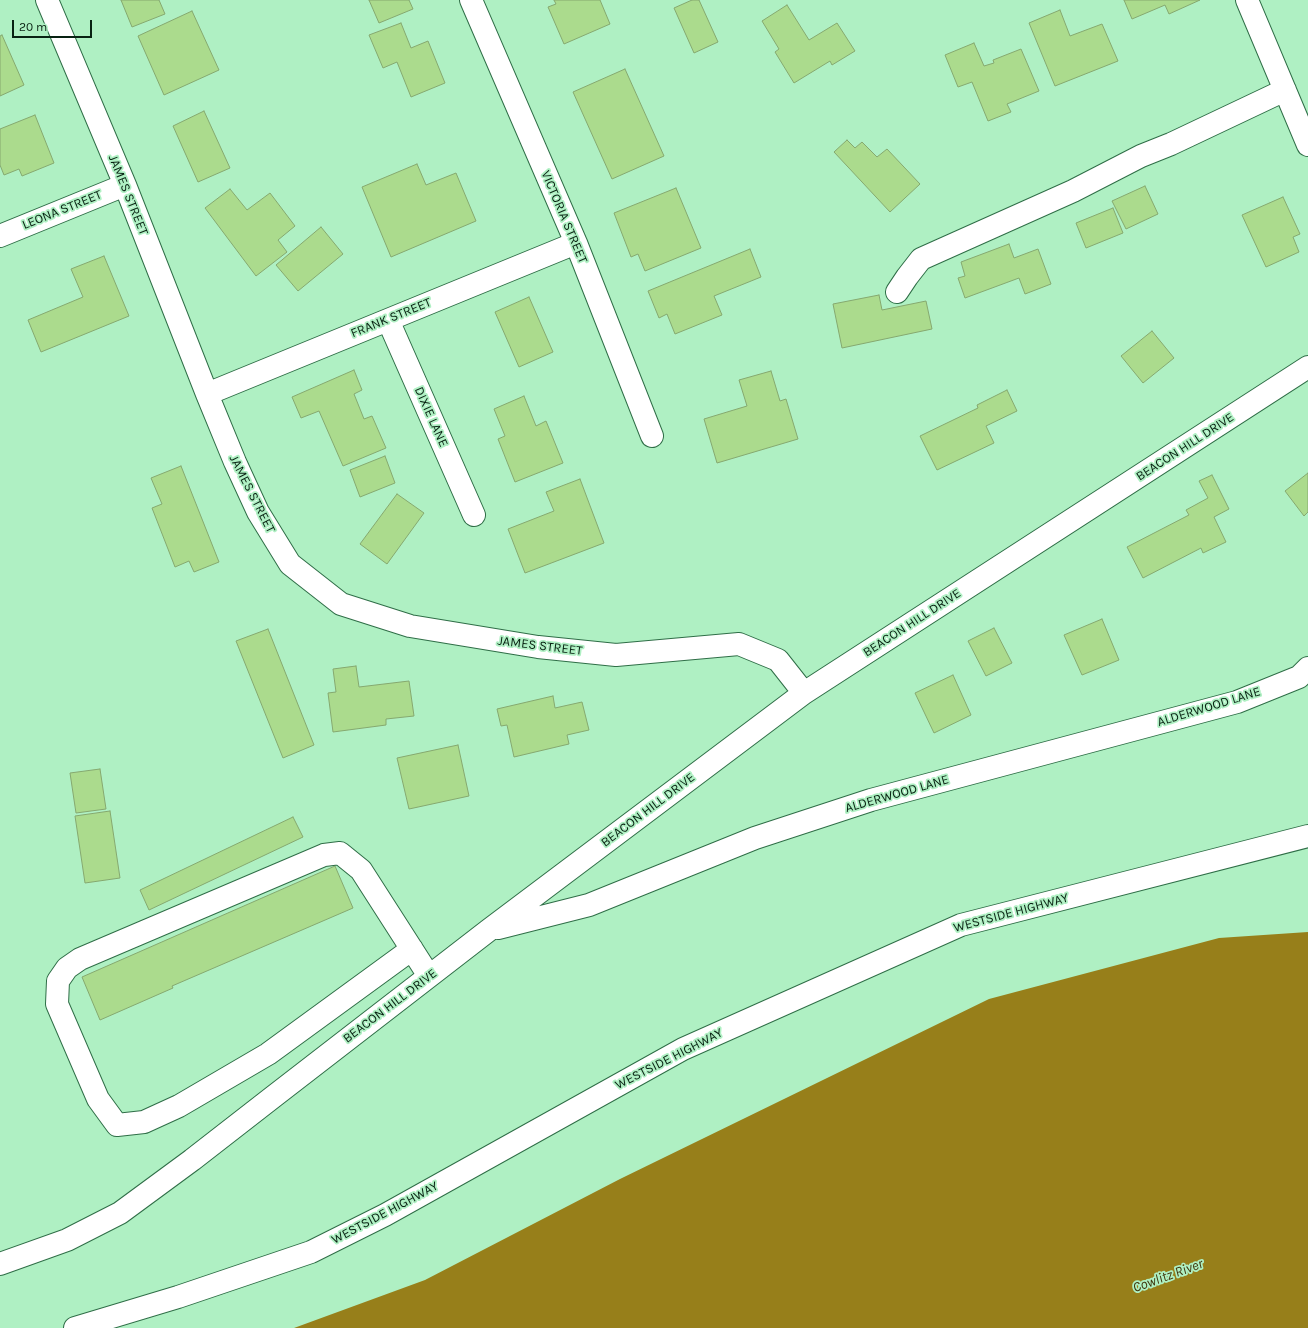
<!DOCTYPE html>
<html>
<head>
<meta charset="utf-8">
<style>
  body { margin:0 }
  #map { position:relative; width:1308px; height:1328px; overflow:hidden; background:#aff0c3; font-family:Karla,sans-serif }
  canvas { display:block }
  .scale { position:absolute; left:12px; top:20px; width:80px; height:18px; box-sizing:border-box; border:2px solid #082212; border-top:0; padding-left:5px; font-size:12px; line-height:14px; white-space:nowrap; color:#082212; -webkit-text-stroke:3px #aff0c3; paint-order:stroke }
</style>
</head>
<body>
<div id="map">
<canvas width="1308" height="1328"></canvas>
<div class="scale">20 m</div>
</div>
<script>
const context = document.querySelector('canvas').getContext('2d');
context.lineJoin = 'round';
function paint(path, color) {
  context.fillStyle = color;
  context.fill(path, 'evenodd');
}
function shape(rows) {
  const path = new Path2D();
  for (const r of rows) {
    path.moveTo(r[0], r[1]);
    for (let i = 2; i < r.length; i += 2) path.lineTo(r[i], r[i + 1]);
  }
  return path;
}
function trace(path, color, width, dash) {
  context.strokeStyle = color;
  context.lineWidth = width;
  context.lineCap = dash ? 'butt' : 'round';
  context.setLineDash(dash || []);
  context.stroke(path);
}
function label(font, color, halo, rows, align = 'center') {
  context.font = font + ' Karla,sans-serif';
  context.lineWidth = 3.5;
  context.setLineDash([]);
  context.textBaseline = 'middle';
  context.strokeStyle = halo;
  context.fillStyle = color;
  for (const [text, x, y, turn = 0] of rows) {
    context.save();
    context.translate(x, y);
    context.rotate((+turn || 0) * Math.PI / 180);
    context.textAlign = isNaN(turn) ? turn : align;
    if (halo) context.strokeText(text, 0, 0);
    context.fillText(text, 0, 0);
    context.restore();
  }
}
const water = shape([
  [1308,932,1308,1328,294,1328,425,1280,620,1179,989,999,1219,938]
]);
const building = shape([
  [121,0,159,0,165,14,132,27,121,0],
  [369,0,409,0,413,9,379,23,369,0],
  [554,0,600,0,610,24,564,44,548,7,556,4,554,0],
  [692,0,699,0,718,42,694,53,674,8,692,0],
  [1124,0,1200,0,1169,14,1165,5,1132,19,1124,0],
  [787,5,809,40,837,23,855,51,832,65,830,61,794,83,775,52,779,49,762,21,787,5],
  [1060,10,1070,36,1102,24,1118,61,1055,86,1029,23,1060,10],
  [192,11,219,70,164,95,138,36,192,11],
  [401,23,411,48,428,41,445,83,411,97,397,62,383,68,369,35,401,23],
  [2,35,24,85,0,96,0,36,2,35],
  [974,43,984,66,994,63,993,60,1021,49,1039,91,1007,104,1011,112,988,121,972,82,958,87,945,55,974,43],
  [625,69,664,156,612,179,573,92,625,69],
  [204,111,230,168,198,182,173,126,204,111],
  [35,115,54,163,22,176,19,169,4,175,0,165,0,129,35,115],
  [847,140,855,148,862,142,877,157,887,149,920,184,890,212,834,152,847,140],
  [417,164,426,185,456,173,476,221,391,257,362,187,417,164],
  [1145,186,1158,214,1126,229,1112,201,1145,186],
  [676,188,701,248,645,271,638,254,631,257,614,213,676,188],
  [230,189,247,210,270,193,295,226,278,240,287,252,256,276,205,208,230,189],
  [1283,197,1300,234,1293,237,1299,252,1266,267,1242,215,1283,197],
  [1113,208,1123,233,1086,248,1076,223,1113,208],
  [321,227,343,254,298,291,276,265,321,227],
  [1009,244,1014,258,1038,249,1051,284,1025,294,1019,278,965,298,958,278,965,276,961,262,1009,244],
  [750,249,761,277,714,296,722,315,675,334,667,314,659,318,648,291,750,249],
  [104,256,129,316,41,352,28,320,83,297,71,269,104,256],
  [879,295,882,310,926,301,932,329,842,348,833,304,879,295],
  [529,297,553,352,519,367,495,312,529,297],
  [1152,331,1174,358,1143,383,1121,356,1152,331],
  [354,370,362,390,354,394,364,419,372,416,386,448,343,466,319,411,301,418,292,397,354,370],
  [771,371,780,401,786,399,798,439,717,463,704,419,747,406,739,380,771,371],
  [1007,390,1017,411,986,426,994,443,937,470,920,436,978,408,977,405,1007,390],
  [524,396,536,426,546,421,563,463,515,482,498,439,505,436,494,409,524,396],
  [385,456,395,483,360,497,350,470,385,456],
  [181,466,219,562,194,572,189,561,175,567,152,508,162,504,151,478,181,466],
  [1308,473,1308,512,1304,516,1285,491,1308,473],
  [1212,475,1229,509,1214,517,1226,542,1203,553,1201,548,1143,578,1127,547,1189,515,1186,510,1208,498,1199,481,1212,475],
  [580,479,604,543,525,573,508,529,554,511,546,492,580,479],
  [397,494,424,513,387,564,360,544,397,494],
  [1102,619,1119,660,1082,675,1064,635,1102,619],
  [994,628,1012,663,986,676,968,641,994,628],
  [268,629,314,745,283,758,236,641,268,629],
  [356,666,359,687,409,681,414,716,386,719,386,725,333,732,328,693,336,692,333,669,356,666],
  [953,675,971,715,934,733,915,693,953,675],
  [553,696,555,708,582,702,589,730,567,735,569,744,514,757,507,725,501,726,497,709,553,696],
  [458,745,469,796,409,809,397,758,458,745],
  [100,769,106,809,76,813,70,773,100,769],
  [110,811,120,878,85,883,75,816,110,811],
  [293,817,303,837,149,910,140,890,293,817],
  [335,866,353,908,172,986,173,988,100,1020,82,977,335,866]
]);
const minor = shape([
  [47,0,125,185,207,394,235,462,258,512,290,564,341,604,410,626,538,647,616,655,739,644,778,660,804,693],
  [471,0,576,243,652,436],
  [1247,0,1308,145],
  [0,236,125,185],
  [897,292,907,277,921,259,1073,191,1141,156,1171,144,1285,90],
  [388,320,474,515],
  [207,394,576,243],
  [498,928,589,905,755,838,871,800,1237,702,1299,677,1308,668],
  [412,949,268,1054,179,1106,144,1122,117,1125,98,1099,57,1004,58,981,67,968,80,959,324,855,340,853,361,870,429,976],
  [0,1264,67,1240,120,1213,192,1160,273,1097,489,930,804,693,1308,367]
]);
const major = shape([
  [75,1328,178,1297,311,1252,385,1215,683,1049,961,925,1308,836]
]);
const streetNames = [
  ["JAMES STREET",128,195,68],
  ["LEONA STREET",62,210,-22],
  ["VICTORIA STREET",564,217,67],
  ["FRANK STREET",391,318,-22],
  ["DIXIE LANE",431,417,66],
  ["BEACON HILL DRIVE",1185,447,-33],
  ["JAMES STREET",252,494,63],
  ["BEACON HILL DRIVE",912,623,-33],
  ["JAMES STREET",540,646,7],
  ["ALDERWOOD LANE",1209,707,-17],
  ["ALDERWOOD LANE",897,794,-16],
  ["BEACON HILL DRIVE",648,810,-37],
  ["WESTSIDE HIGHWAY",1011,913,-15],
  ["BEACON HILL DRIVE",390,1006,-37],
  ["WESTSIDE HIGHWAY",669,1059,-27],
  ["WESTSIDE HIGHWAY",385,1213,-28]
];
const waterNames = [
  ["Cowlitz River",1168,1276,-20]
];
paint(water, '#977f1a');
paint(building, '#abdb8d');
trace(building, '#85a86f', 1);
trace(minor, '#2f6e47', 24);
trace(major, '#2f6e47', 24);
trace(minor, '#fff', 22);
trace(major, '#fff', 22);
label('13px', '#082212', '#aff0c3', streetNames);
label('italic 14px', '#3f350d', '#aff0c3', waterNames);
</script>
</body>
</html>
